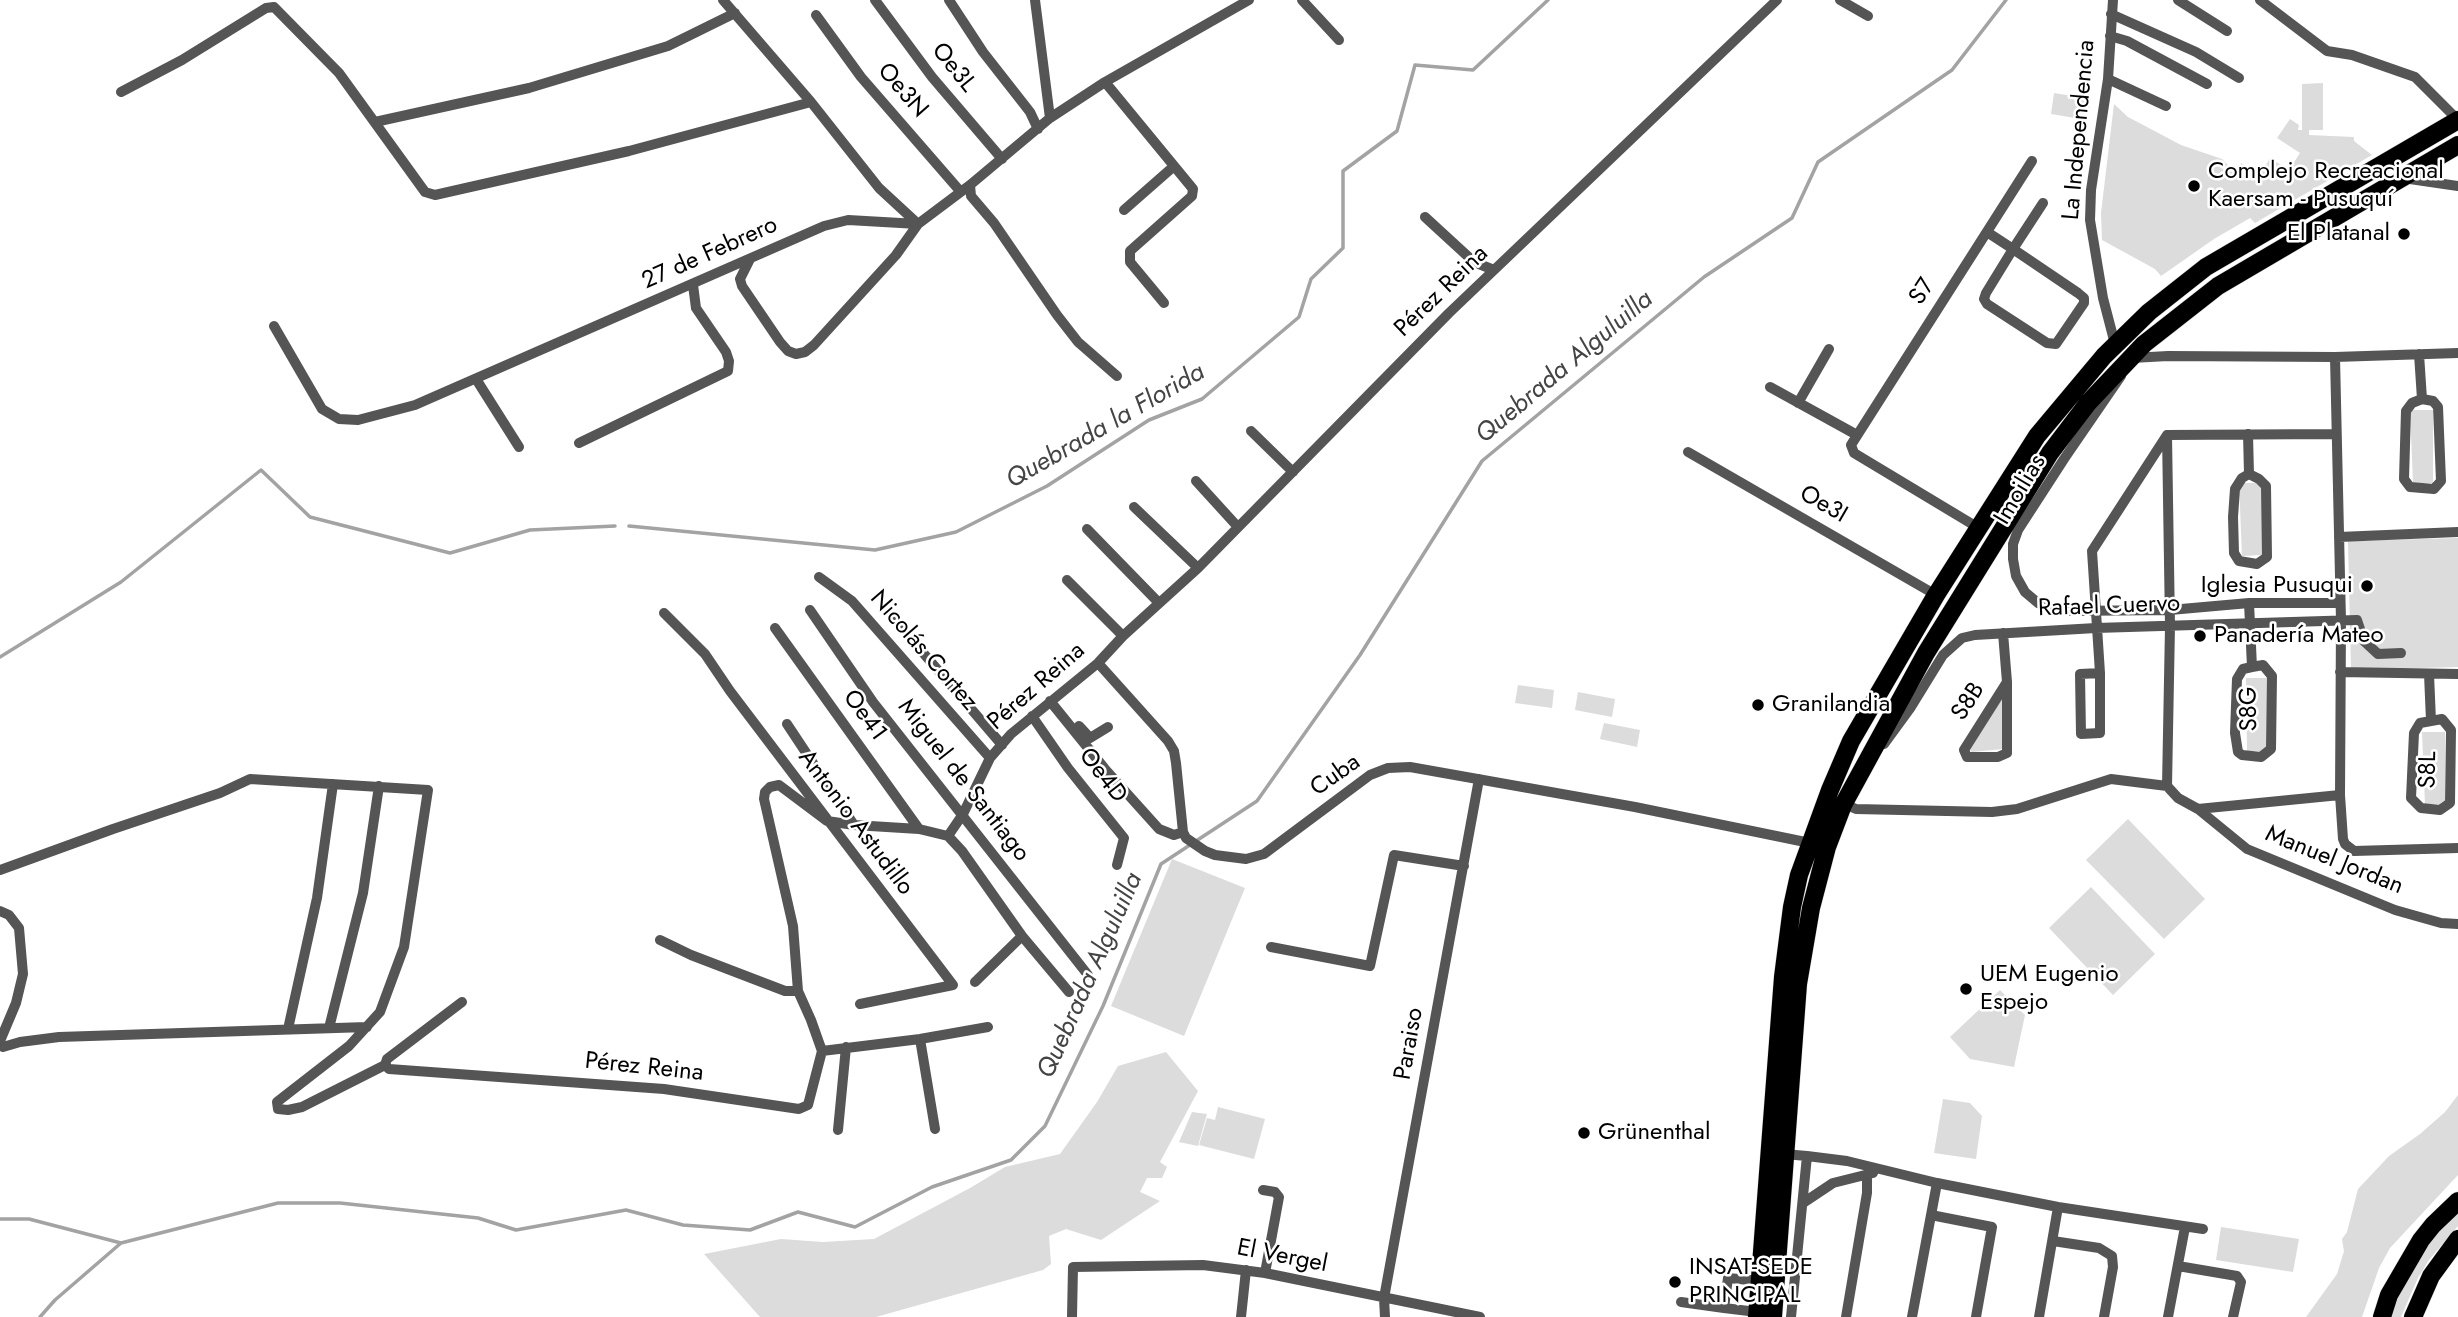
<!DOCTYPE html>
<html>
<head>
<meta charset="utf-8">
<style>
  body { margin:0 }
  canvas { display:block; background:#fff }
</style>
</head>
<body>
<canvas width="2458" height="1317"></canvas>
<script>
const context = document.querySelector('canvas').getContext('2d');
context.lineJoin = 'round';
function paint(path, color) {
  context.fillStyle = color;
  context.fill(path, 'evenodd');
}
function shape(rows) {
  const path = new Path2D();
  for (const r of rows) {
    path.moveTo(r[0], r[1]);
    for (let i = 2; i < r.length; i += 2) path.lineTo(r[i], r[i + 1]);
  }
  return path;
}
function trace(path, color, width, dash) {
  context.strokeStyle = color;
  context.lineWidth = width;
  context.lineCap = dash ? 'butt' : 'round';
  context.setLineDash(dash || []);
  context.stroke(path);
}
function label(font, color, halo, rows, align = 'center') {
  context.font = font + ' Jost,sans-serif';
  context.lineWidth = 5;
  context.setLineDash([]);
  context.textBaseline = 'middle';
  context.strokeStyle = halo;
  context.fillStyle = color;
  for (const [text, x, y, turn = 0] of rows) {
    context.save();
    context.translate(x, y);
    context.rotate((+turn || 0) * Math.PI / 180);
    context.textAlign = isNaN(turn) ? turn : align;
    if (halo) context.strokeText(text, 0, 0);
    context.fillText(text, 0, 0);
    context.restore();
  }
}
const green = shape([
  [2323,83,2323,130,2309,130,2309,135,2354,137,2354,141,2372,155,2255,223,2250,218,2214,239,2161,276,2155,269,2102,240,2101,213,2114,104,2128,117,2181,145,2222,159,2233,170,2239,168,2241,163,2261,174,2270,158,2289,170,2300,153,2277,138,2290,119,2299,125,2298,130,2302,130,2302,84],
  [2054,93,2091,99,2087,120,2051,114],
  [2410,410,2433,410,2433,483,2413,483],
  [2239,483,2262,483,2262,555,2242,556],
  [2458,538,2458,667,2351,670,2348,541],
  [2246,678,2267,678,2268,751,2247,751],
  [1518,685,1554,690,1552,708,1515,703],
  [1578,692,1615,699,1612,717,1575,710],
  [2002,699,2003,749,1972,752,1970,750],
  [1604,723,1640,730,1637,747,1600,739],
  [2422,732,2445,732,2445,804,2425,805],
  [2128,819,2205,899,2164,939,2086,860],
  [1172,859,1245,888,1184,1036,1111,1006],
  [2091,887,2155,954,2113,995,2049,928],
  [2000,990,2025,1015,2014,1067,1970,1059,1950,1037],
  [1166,1052,1198,1091,1160,1162,1167,1167,1162,1178,1147,1178,1140,1192,1160,1201,1101,1240,1066,1229,1049,1236,1051,1264,1043,1270,876,1317,760,1317,704,1254,781,1239,823,1242,874,1239,970,1188,1005,1167,1060,1154,1097,1102,1118,1066],
  [2458,1095,2458,1175,2390,1248,2379,1268,2362,1317,2306,1317,2337,1274,2344,1251,2342,1239,2347,1232,2358,1189,2389,1156,2420,1134,2445,1112],
  [1943,1099,1970,1103,1982,1116,1976,1159,1934,1153],
  [1218,1107,1265,1119,1254,1159,1199,1145,1207,1118,1215,1120],
  [1192,1112,1207,1114,1198,1146,1179,1142],
  [2458,1210,2458,1226,2429,1260,2418,1278,2401,1317,2388,1317,2409,1272,2435,1234],
  [2221,1227,2299,1239,2293,1272,2216,1260]
]);
const stream = shape([
  [629,526,875,550,956,532,1047,486,1149,420,1202,399,1299,317,1311,279,1343,248,1343,171,1397,131,1415,65,1473,70,1548,0],
  [0,657,121,582,261,470,310,517,450,553,530,530,615,526],
  [0,1219,29,1219,121,1243],
  [40,1317,55,1300,121,1243,278,1203,340,1203,478,1218,516,1230,626,1210,683,1225,750,1230,798,1212,855,1227,932,1187,1011,1160,1045,1126,1103,1006,1161,864,1257,801,1360,655,1482,461,1704,277,1792,218,1818,162,1952,70,2006,0]
]);
const minor = shape([
  [723,0,811,102,879,188,918,224,970,185,1050,118,1105,82,1249,0],
  [875,0,932,77,1002,159],
  [949,0,983,52,1030,112,1038,129],
  [1035,0,1050,118],
  [1302,0,1339,40],
  [1840,0,1868,16],
  [2113,0,2108,79,2091,190,2090,220,2103,298,2116,348],
  [2178,0,2227,31],
  [2260,0,2327,51,2352,55,2415,77,2458,120],
  [2111,14,2196,52,2239,78],
  [816,15,861,77,960,191],
  [2110,36,2127,41,2207,84],
  [2108,79,2166,106],
  [1105,82,1193,189,1192,196,1130,251,1130,262,1164,303],
  [121,92,182,60,266,8,274,7,339,73,425,192,435,195,629,151,811,102],
  [375,122,529,88,668,46,735,13],
  [2403,178,2458,186],
  [970,185,971,196,994,223,1057,315,1078,342,1117,376],
  [1124,210,1173,167],
  [1425,217,1474,262,1494,270],
  [1987,232,2013,249,2078,293,2084,298,2084,303,2056,344,2047,343,1987,304,1984,299,1986,293,2013,249,2043,203],
  [750,259,740,279,742,286,780,342,788,351,796,354,805,352,814,345,896,255,918,224],
  [274,326,322,409,339,419,358,420,415,405,824,226,848,220,918,224],
  [2419,354,2422,399,2433,401,2438,407,2441,481,2434,489,2410,487,2404,479,2406,411,2412,403,2422,399],
  [2335,357,2341,621,2340,795,2343,839,2345,844,2354,851,2458,848],
  [2132,358,2168,356,2335,357,2458,353],
  [2121,376,2064,459,2018,530,2013,544,2013,559,2016,576,2025,592,2038,603,2058,611,2066,611,2170,610,2249,603,2340,603],
  [476,379,519,447],
  [1770,387,1857,435],
  [1798,403,1829,349],
  [1251,431,1293,472],
  [2248,434,2249,474],
  [2167,435,2170,626,2167,786],
  [2167,435,2335,434],
  [579,443,728,371,729,361,726,352,696,308,693,285],
  [1688,452,1936,595],
  [2249,474,2259,479,2266,486,2267,557,2257,564,2239,561,2234,553,2233,517,2235,489,2242,478,2249,474],
  [1196,481,1237,526],
  [1134,507,1198,568],
  [1977,527,1854,453,1851,445,2032,161],
  [1087,529,1159,603],
  [2339,537,2458,532],
  [819,577,852,601,990,758],
  [1067,580,1123,636],
  [2249,603,2252,667,2263,665,2272,676,2271,749,2261,757,2242,755,2238,752,2235,733,2237,679,2243,669,2252,667],
  [810,610,873,702,1088,975],
  [664,613,705,654,730,691,953,985,860,1004],
  [889,613,1002,745],
  [775,628,919,829],
  [2003,633,2007,682,2007,753,1998,757,1967,757,1964,750,2007,682],
  [1098,663,1168,741,1174,751,1176,763,1183,832,1186,838,1205,851,1215,855,1246,859,1264,854,1370,775,1388,768,1410,767,1635,807,1815,844],
  [2340,672,2458,674],
  [2100,673,2080,674,2081,734,2100,733,2100,673,2092,551,2167,435],
  [2429,674,2431,721,2442,719,2451,730,2450,803,2440,810,2421,808,2411,798,2414,733,2420,723,2431,721],
  [1050,701,1105,769,1159,829,1174,835,1183,832],
  [1032,716,1068,768,1124,838,1117,865],
  [787,724,854,825],
  [1079,726,1090,738,1108,727],
  [1884,744,1911,707,1943,655,1962,638,1975,635,2096,628,2357,620,2364,641,2378,654,2401,653],
  [1840,802,1856,809,1992,812,2017,809,2111,779,2167,786,2178,798,2198,809,2247,849,2395,910,2441,923,2458,924],
  [2198,809,2340,795],
  [948,836,962,851,1022,936,1069,992],
  [0,870,113,829,220,793,250,779,428,790,404,947,380,1012,349,1046,277,1102,278,1109,288,1110,302,1107,385,1065],
  [0,911,9,915,19,928,23,974,16,1003,0,1041],
  [660,940,691,955,785,991,798,991],
  [1271,947,1370,966,1394,855,1464,866],
  [975,982,1022,936],
  [462,1002,387,1059,385,1065,389,1069,664,1089,799,1109,808,1105,822,1051,811,1020,798,991,793,926,764,799,765,792,770,787,779,785,827,821,854,825,919,829,948,836,963,814,990,758,1011,734,1098,663,1123,636,1198,568,1449,313,1777,0],
  [329,1028,363,893,379,786],
  [288,1029,317,898,333,784],
  [920,1039,935,1129],
  [0,1044,3,1047,20,1042,59,1037,367,1027],
  [822,1051,920,1039,988,1027],
  [838,1130,846,1047],
  [1784,1154,1807,1156,1791,1317],
  [1807,1156,1847,1161,1937,1183,2058,1207,2203,1229],
  [1263,1190,1275,1192,1279,1197,1265,1273],
  [1803,1203,1833,1183,1873,1173],
  [1931,1215,1992,1227,1976,1317],
  [2053,1241,2099,1248,2112,1256,2113,1267,2104,1317],
  [2178,1266,2237,1276,2241,1282,2233,1317],
  [1681,1302,1724,1308],
  [1757,1312,1724,1308,1728,1278,1760,1281],
  [1072,1317,1073,1267,1203,1265,1265,1273,1480,1317],
  [1241,1317,1246,1270],
  [1385,1317,1384,1298,1479,779],
  [1846,1317,1867,1193,1867,1175],
  [1912,1317,1937,1183],
  [2039,1317,2058,1207],
  [2168,1317,2185,1227]
]);
const primary = shape([
  [1757,1317,1783,977,1792,907,1799,875,1830,790,1851,741,1936,595,2037,436,2104,356,2149,312,2206,267,2458,120],
  [1773,1317,1798,984,1811,908,1827,847,1843,805,1926,653,2050,453,2088,403,2144,344,2218,286,2458,145],
  [2382,1317,2389,1295,2421,1240,2433,1225,2458,1201],
  [2413,1317,2431,1276,2458,1239]
]);
const markers = [
  [2194,186,7,"#000"],
  [2404,234,7,"#000"],
  [2367,586,7,"#000"],
  [2200,636,7,"#000"],
  [1758,705,7,"#000"],
  [1966,989,7,"#000"],
  [1584,1133,7,"#000"],
  [1675,1282,7,"#000"]
];
const streetNames = [
  ["Oe3L",953,68,51],
  ["Oe3N",902,91,49],
  ["La Independencia",2080,130,-85],
  ["27 de Febrero",710,254,-24],
  ["Pérez Reina",1442,292,-44],
  ["S7",1923,292,-57],
  ["Imoilias",2021,490,-59],
  ["Oe3I",1823,505,30],
  ["Rafael Cuervo",2109,607,-2],
  ["Nicolás Cortez",923,651,49],
  ["Pérez Reina",1037,687,-41],
  ["S8B",1969,702,-57],
  ["S8G",2250,709,-91],
  ["Oe41",864,716,54],
  ["S8L",2429,770,-89],
  ["Oe4D",1102,776,52],
  ["Cuba",1336,776,-35],
  ["Miguel de Santiago",963,781,52],
  ["Antonio Astudillo",855,823,53],
  ["Manuel Jordan",2334,861,22],
  ["Paraiso",1410,1044,-80],
  ["Pérez Reina",644,1068,6],
  ["El Vergel",1282,1257,11]
];
const poiNames = [
  ["Complejo Recreacional",2208,172],
  ["Kaersam - Pusuquí",2208,200],
  ["El Platanal",2390,234,"right"],
  ["Iglesia Pusuqui",2353,586,"right"],
  ["Panadería Mateo",2214,636],
  ["Granilandia",1772,705],
  ["UEM Eugenio",1980,975],
  ["Espejo",1980,1003],
  ["Grünenthal",1598,1133],
  ["INSAT-SEDE",1689,1268],
  ["PRINCIPAL",1689,1296]
];
const waterNames = [
  ["Quebrada Alguluilla",1565,368,-40],
  ["Quebrada la Florida",1106,427,-30],
  ["Quebrada Alguluilla",1091,976,-66]
];
paint(green, '#dcdcdc');
trace(stream, '#a3a3a3', 3.5);
trace(primary, '#dbdbdb', 19);
trace(minor, '#555', 10);
trace(primary, '#000', 18);
for (const [x, y, r, color] of markers) {
  const dot = new Path2D();
  dot.arc(x, y, r, 0, 2 * Math.PI);
  context.fillStyle = color;
  context.fill(dot);
  trace(dot, '#fff', 2.5);
}
label('24px', '#000', '#fff', streetNames);
label('24px', '#000', '#fff', poiNames, 'left');
label('italic 26px', '#444', '#fff', waterNames);
</script>
</body>
</html>
